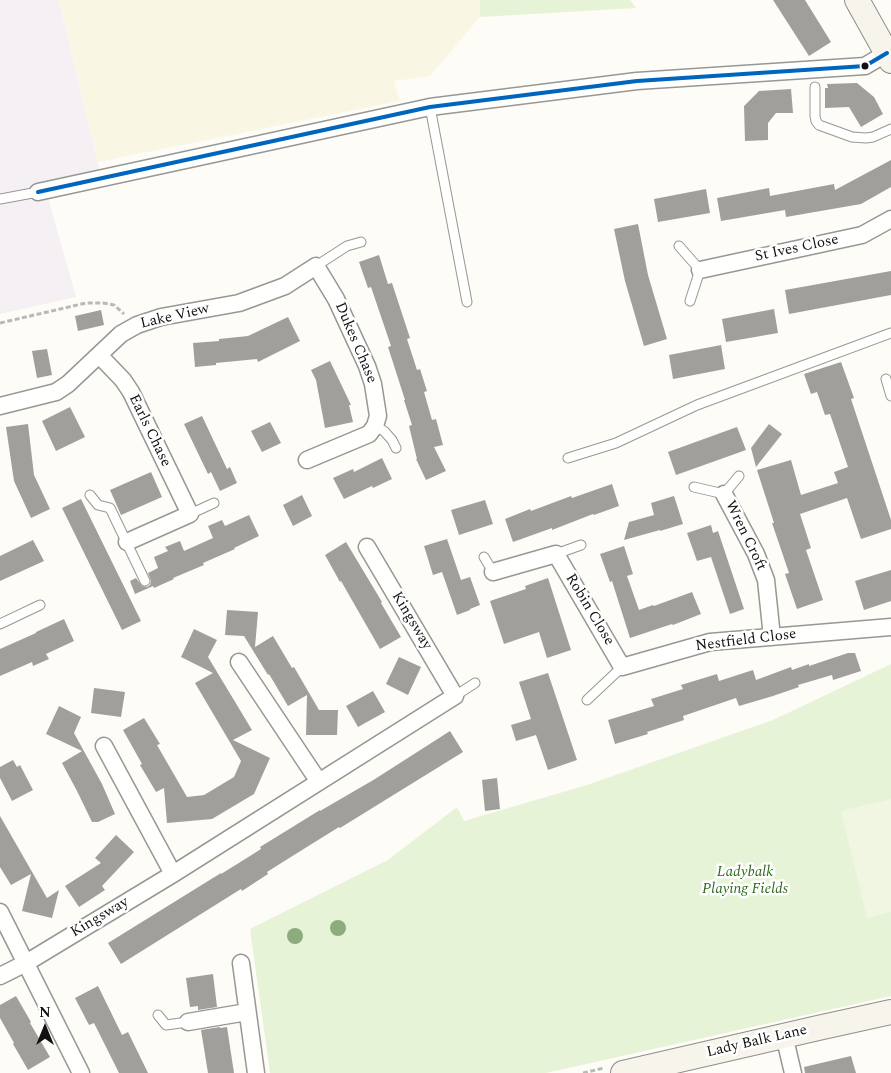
<!DOCTYPE html>
<html>
<head>
<meta charset="utf-8">
<style>
  body { margin:0 }
  #map { position:relative; width:891px; height:1073px; overflow:hidden; background:#fdfcf7; font-family:Spectral,serif }
  canvas { display:block }
  .north { position:absolute; left:20px; top:1003px; width:50px; height:50px; -webkit-text-stroke:4px #fff; paint-order:stroke; rotate:0deg; font-size:14px; font-weight:700; line-height:20px; text-align:center; color:#111 }
  .north::after { content:''; display:block; margin:auto; width:18px; height:22px; background:#111; clip-path:polygon(50% 0,100% 100%,50% 72%,0 100%) }
</style>
</head>
<body>
<div id="map">
<canvas width="891" height="1073"></canvas>
<div class="north">N</div>
</div>
<script>
const context = document.querySelector('canvas').getContext('2d');
context.lineJoin = 'round';
function paint(path, color) {
  context.fillStyle = color;
  context.fill(path, 'evenodd');
}
function shape(rows) {
  const path = new Path2D();
  for (const r of rows) {
    path.moveTo(r[0], r[1]);
    for (let i = 2; i < r.length; i += 2) path.lineTo(r[i], r[i + 1]);
  }
  return path;
}
function trace(path, color, width, dash) {
  context.strokeStyle = color;
  context.lineWidth = width;
  context.lineCap = dash ? 'butt' : 'round';
  context.setLineDash(dash || []);
  context.stroke(path);
}
function label(font, color, halo, rows, align = 'center') {
  context.font = font + ' Spectral,serif';
  context.lineWidth = 5;
  context.setLineDash([]);
  context.textBaseline = 'middle';
  context.strokeStyle = halo;
  context.fillStyle = color;
  for (const [text, x, y, turn = 0] of rows) {
    context.save();
    context.translate(x, y);
    context.rotate((+turn || 0) * Math.PI / 180);
    context.textAlign = isNaN(turn) ? turn : align;
    if (halo) context.strokeText(text, 0, 0);
    context.fillText(text, 0, 0);
    context.restore();
  }
}
const industrial = shape([
  [0,0,59,0,102,180,48,198,76,297,0,314]
]);
const farmland = shape([
  [59,0,480,0,480,17,430,76,394,81,400,101,98,162]
]);
const green = shape([
  [480,0,630,0,636,8,480,17],
  [891,664,891,996,546,1073,270,1073,250,929,388,860,457,807,464,821,587,785,773,720]
]);
const pitch = shape([
  [891,799,891,912,867,918,841,811]
]);
const building = shape([
  [773,0,805,0,831,42,809,56],
  [857,83,874,97,883,114,861,127,849,107,825,108,825,88,828,88,827,84],
  [791,89,793,113,776,113,768,123,768,140,745,141,744,106,759,91],
  [891,160,891,187,861,204,786,217,785,210,721,221,717,198,769,188,770,196,834,184,835,190],
  [706,189,710,213,658,222,654,199],
  [638,224,648,275,667,339,644,346,625,281,614,229],
  [379,255,388,284,392,283,410,338,407,339,417,370,420,369,427,391,424,392,432,420,436,419,443,445,434,447,446,471,426,480,416,459,417,459,409,426,412,425,404,400,405,400,388,347,391,346,371,287,368,288,359,262],
  [891,271,891,295,789,314,785,290],
  [774,309,778,333,726,342,722,319],
  [101,310,104,325,78,331,75,316],
  [288,317,300,341,258,362,257,359,216,363,216,365,195,367,193,343,219,341,219,339,248,336],
  [721,345,725,369,673,379,669,355],
  [47,349,52,375,37,378,32,351],
  [330,361,351,405,349,405,353,422,325,428,316,380,311,370],
  [841,362,854,398,851,399,891,520,891,529,861,539,847,498,800,514,811,548,806,550,823,600,797,609,785,574,789,573,772,523,774,523,757,470,791,460,801,495,838,483,834,472,848,467,830,414,825,415,817,392,811,394,804,374],
  [70,407,85,437,56,451,42,421],
  [202,416,227,469,230,467,237,483,220,491,211,472,208,474,184,424],
  [270,422,281,443,262,452,251,431],
  [28,424,34,475,50,509,31,518,14,481,6,427],
  [769,424,782,434,756,467,751,448],
  [737,427,746,450,676,475,668,452],
  [382,458,392,479,373,488,372,486,344,499,333,478,353,469,354,472],
  [151,472,162,497,121,515,110,490],
  [612,484,619,506,594,515,593,514,552,530,552,528,513,542,505,519,530,509,531,511,571,496,572,498],
  [302,495,312,516,293,526,283,505],
  [674,496,683,524,660,531,660,530,624,540,629,522,654,515,651,503],
  [81,499,141,621,122,630,62,508],
  [485,500,493,524,459,535,451,510],
  [249,515,259,536,234,548,235,549,203,563,204,565,173,578,174,579,154,588,153,586,135,594,130,581,136,578,142,586,147,587,150,585,151,581,148,573,158,568,154,557,168,551,165,547,180,541,184,551,213,538,208,526,222,520,225,526],
  [711,525,713,533,718,531,744,609,730,614,711,557,697,561,687,533],
  [447,539,461,580,470,577,480,605,470,609,470,610,457,615,442,572,433,575,424,546],
  [33,540,44,561,0,581,0,556],
  [346,542,382,602,381,603,401,637,380,649,341,581,340,582,325,555],
  [624,546,633,574,627,576,639,610,653,605,654,606,692,592,701,614,673,625,672,624,630,638,612,581,610,582,600,554],
  [891,570,891,601,864,610,855,581],
  [548,578,571,650,547,658,539,632,504,644,490,601,526,589,525,586],
  [227,610,258,612,255,647,273,636,292,668,294,667,319,710,338,710,337,735,306,735,307,695,288,706,269,674,268,675,244,636,225,635],
  [64,619,74,641,46,654,49,659,33,666,32,662,0,676,0,649,36,633,36,632],
  [194,629,217,640,208,657,252,730,233,740,270,758,254,794,212,819,167,823,164,788,156,792,140,765,142,764,123,730,144,718,160,744,157,745,187,797,204,795,234,777,241,761,195,683,213,673,181,657],
  [848,653,855,653,861,671,833,680,832,675,798,685,799,687,773,696,739,706,736,698,683,716,684,720,647,732,648,734,615,744,608,720,654,706,651,699,683,689,681,685,717,674,719,681,753,670,756,680,791,667,792,670,809,664,809,666],
  [399,657,421,667,408,695,386,684],
  [548,673,577,760,548,770,536,735,516,741,511,725,531,719,519,682],
  [94,688,125,692,121,717,91,713],
  [373,691,385,712,358,727,346,706],
  [59,706,81,717,74,733,102,784,115,814,98,822,92,822,77,791,62,763,82,751,46,734],
  [450,731,463,752,340,828,339,827,286,860,267,872,268,874,242,891,241,889,121,964,108,943,221,873,221,874,242,861,261,849,260,847,286,831,320,810,320,811,375,779],
  [13,760,17,767,20,765,33,790,12,801,0,778,0,767],
  [497,778,500,809,485,811,482,780],
  [0,816,47,898,59,890,52,918,22,911,31,874,11,885,0,867],
  [116,835,134,852,102,886,105,890,79,907,65,886,101,863,95,858],
  [213,974,217,1007,198,1010,198,1006,190,1007,186,978],
  [98,986,122,1035,128,1032,148,1073,119,1073,94,1023,89,1025,75,998],
  [16,996,31,1022,30,1023,50,1057,28,1070,13,1044,14,1043,0,1018,0,1005],
  [220,1027,220,1028,227,1027,234,1073,208,1073,201,1030],
  [851,1056,856,1073,805,1073,804,1067]
]);
const path = shape([
  [0,323,86,303,103,303,114,305,124,314],
  [583,1073,604,1068]
]);
const lane = shape([
  [815,87,815,116,816,121,819,125,852,137,866,138,873,137,891,129],
  [430,107,467,302],
  [0,199,38,192],
  [679,246,700,270,690,301],
  [316,266,347,246,361,242],
  [886,379,891,396],
  [375,426,384,431,392,440,396,448],
  [568,458,616,443,697,405,891,333],
  [694,487,724,494,739,476],
  [90,495,98,505,110,508,145,581],
  [190,514,214,503],
  [556,554,581,545],
  [484,557,493,572],
  [0,624,40,605],
  [455,696,475,683],
  [587,700,622,667],
  [158,1015,166,1025,188,1022]
]);
const street = shape([
  [38,192,430,107,637,81,865,66,887,53],
  [700,270,862,235,891,219],
  [99,355,123,380,131,392,190,514,127,542],
  [0,406,56,392,68,384,121,334,137,325,161,317,239,303,285,286,316,266,336,299,367,366,373,384,378,416,375,426,369,434,307,460],
  [724,494,756,554,766,580,772,637],
  [493,572,556,554,622,667,710,642,891,627],
  [239,662,319,782],
  [104,746,173,874],
  [0,912,81,1073],
  [241,963,256,1073],
  [0,976,26,963,173,874,455,696,367,547],
  [188,1022,247,1012],
  [784,1035,793,1073]
]);
const secondary = shape([
  [857,0,891,61],
  [623,1073,818,1028,891,1012]
]);
const bus1 = shape([
  [38,192,430,107,637,81,865,66,887,53]
]);
const trees = [
  [338,928],
  [295,936]
];
const markers = [
  [865,66,4.5,"#111"]
];
const streetNames = [
  ["St Ives Close",797,249,-12],
  ["Lake View",175,317,-13],
  ["Dukes Chase",355,343,67],
  ["Earls Chase",149,431,64],
  ["Wren Croft",745,536,64],
  ["Robin Close",589,610,59],
  ["Kingsway",411,621,59],
  ["Nestfield Close",746,641,-7],
  ["Kingsway",100,918,-31],
  ["Lady Balk Lane",757,1042,-13]
];
const parkNames = [
  ["Ladybalk",745,873],
  ["Playing Fields",745,890]
];
paint(industrial, '#f5f0f3');
paint(farmland, '#f9f7e4');
paint(green, '#e7f3d7');
paint(pitch, '#f0f6e1');
paint(building, '#a19f9c');
trace(lane, '#979795', 11);
trace(street, '#979795', 19);
trace(secondary, '#8e8d8b', 26);
trace(path, '#b9b9b8', 3, [5, 2.5]);
trace(lane, '#fffffe', 9);
trace(street, '#fffffe', 16);
trace(secondary, '#f6f4eb', 24);
trace(bus1, '#0065bd', 4);
context.fillStyle = '#8cac80';
for (const [x, y] of trees) {
  context.beginPath();
  context.arc(x, y, 8, 0, 2 * Math.PI);
  context.fill();
}
for (const [x, y, r, color] of markers) {
  const dot = new Path2D();
  dot.arc(x, y, r, 0, 2 * Math.PI);
  context.fillStyle = color;
  context.fill(dot);
  trace(dot, '#fff', 2);
}
label('15px', '#111', '#fff', streetNames);
label('italic 15px', '#2f6b1f', '#fff', parkNames);
</script>
</body>
</html>
